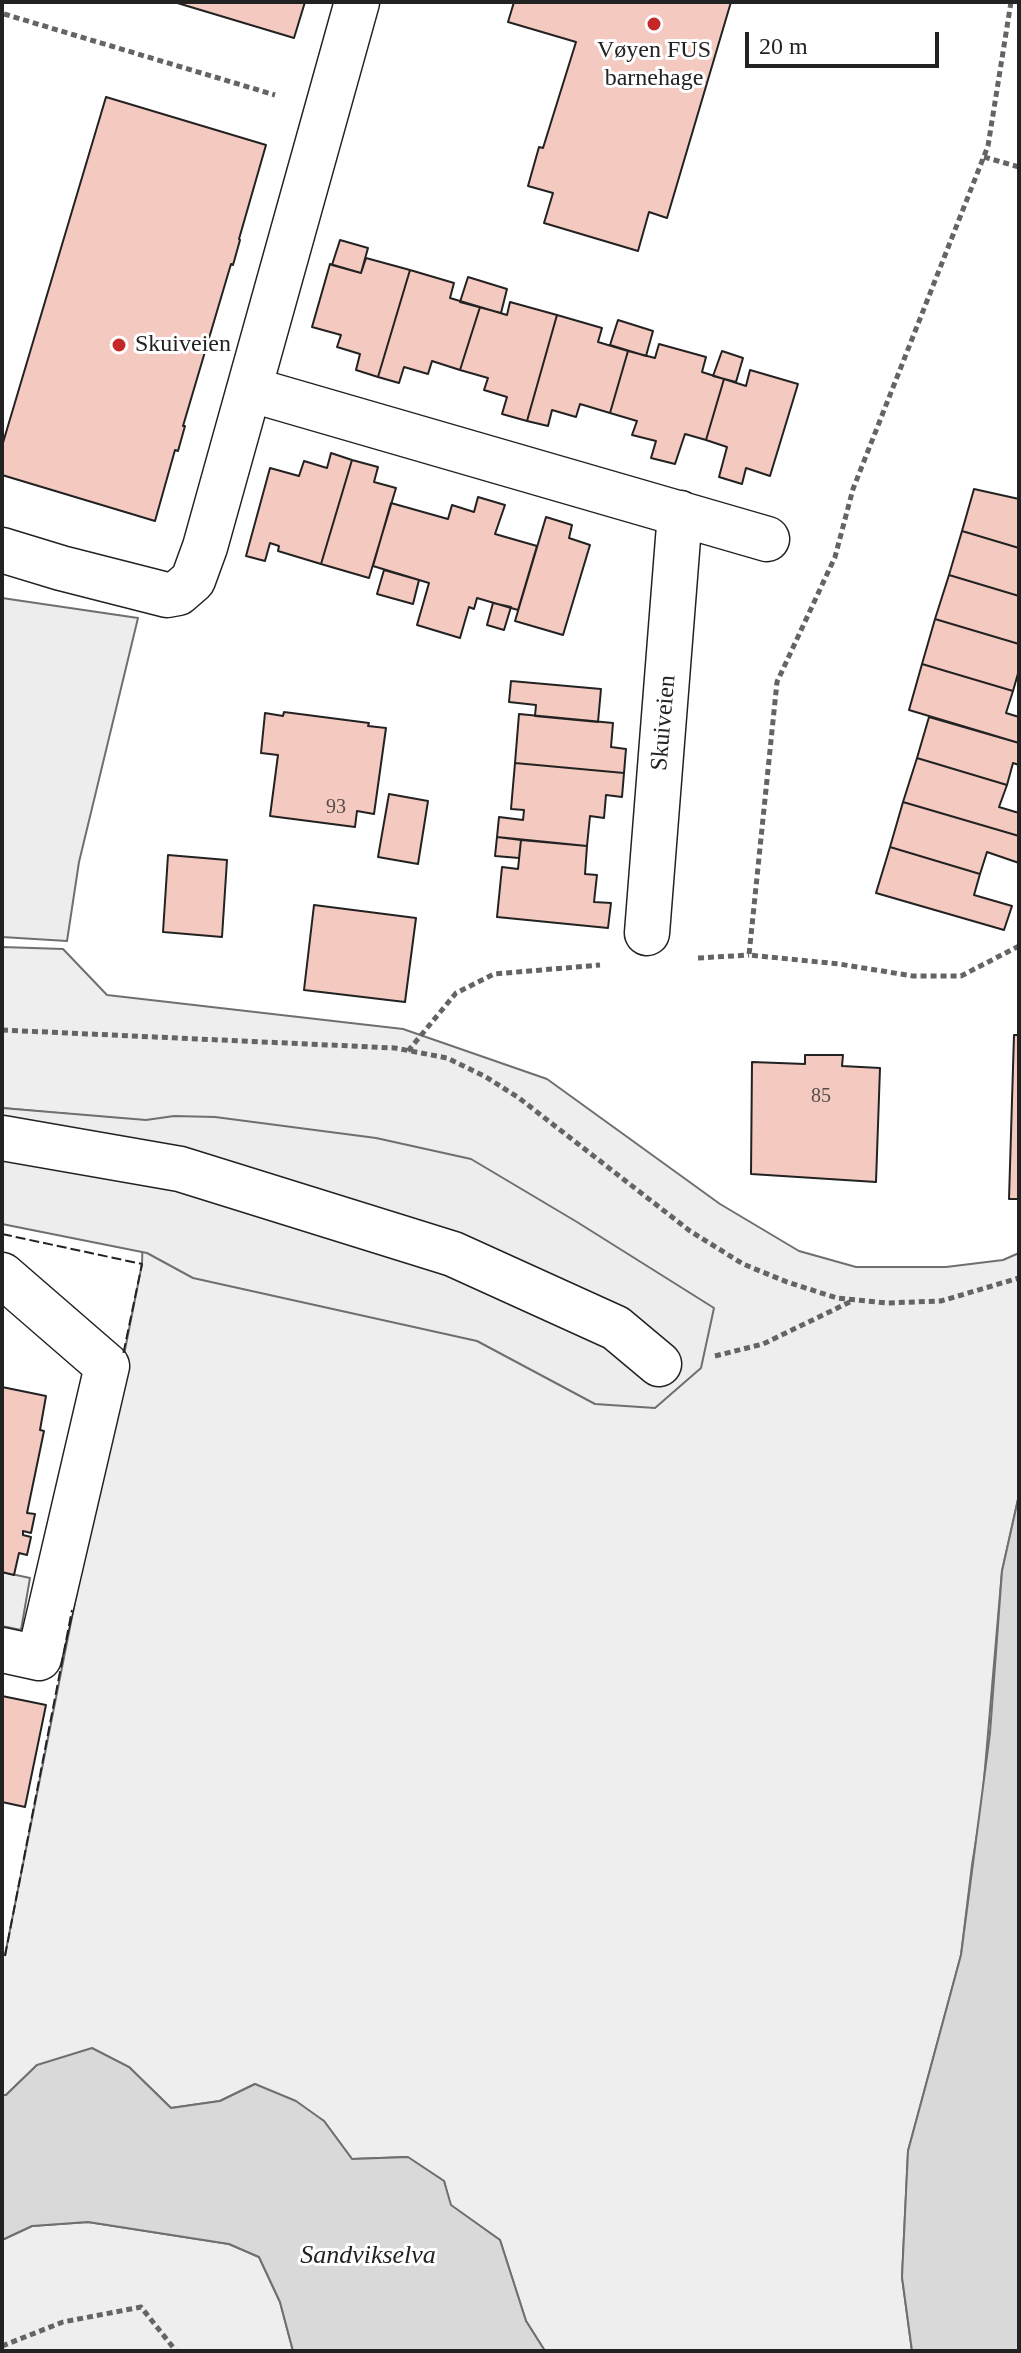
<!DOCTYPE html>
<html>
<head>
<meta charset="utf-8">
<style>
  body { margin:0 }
  #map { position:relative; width:1021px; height:2353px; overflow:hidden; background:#fff; font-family:Georgia,serif }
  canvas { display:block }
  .frame { position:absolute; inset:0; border:4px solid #222; pointer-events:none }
  .scale { position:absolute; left:745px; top:32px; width:194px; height:36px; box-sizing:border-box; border:4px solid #222; border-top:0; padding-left:10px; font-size:24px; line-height:28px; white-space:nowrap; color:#222; -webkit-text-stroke:6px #fff; paint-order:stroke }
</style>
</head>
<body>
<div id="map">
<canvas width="1021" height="2353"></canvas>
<div class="frame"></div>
<div class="scale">20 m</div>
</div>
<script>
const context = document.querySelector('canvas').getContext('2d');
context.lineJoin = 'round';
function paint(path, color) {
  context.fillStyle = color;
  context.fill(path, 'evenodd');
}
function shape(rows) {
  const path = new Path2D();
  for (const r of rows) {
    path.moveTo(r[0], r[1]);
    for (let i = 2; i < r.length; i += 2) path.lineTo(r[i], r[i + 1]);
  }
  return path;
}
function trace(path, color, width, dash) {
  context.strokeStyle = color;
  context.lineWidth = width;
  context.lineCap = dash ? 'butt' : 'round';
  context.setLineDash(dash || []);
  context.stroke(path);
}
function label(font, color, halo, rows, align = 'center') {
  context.font = font + ' Georgia,serif';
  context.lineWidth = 6;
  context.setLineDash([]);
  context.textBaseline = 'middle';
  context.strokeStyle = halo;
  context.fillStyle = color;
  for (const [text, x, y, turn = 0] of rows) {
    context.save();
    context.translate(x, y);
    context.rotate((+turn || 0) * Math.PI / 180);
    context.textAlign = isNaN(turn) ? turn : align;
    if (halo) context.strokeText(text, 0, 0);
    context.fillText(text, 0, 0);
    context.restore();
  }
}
const green = shape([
  [2,947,63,949,107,995,403,1029,547,1079,720,1204,799,1251,856,1267,946,1267,1003,1260,1019,1253,1019,1495,1002,1571,982,1803,972,1865,961,1955,908,2151,902,2277,912,2351,545,2351,526,2321,500,2240,450,2205,444,2181,407,2157,352,2159,324,2121,255,2084,220,2101,171,2108,129,2067,37,2065,6,2095,2,2095,2,1955,5,1955,142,1264,146,1121,2,1108,2,947],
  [88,2222,229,2244,259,2257,280,2302,293,2351,2,2351,2,2240,32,2226,88,2222]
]);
const parking = shape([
  [2,598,138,618,79,862,67,941,2,937,2,598],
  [2,1108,146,1120,174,1116,215,1117,376,1138,471,1159,577,1222,714,1308,701,1368,655,1408,595,1404,477,1341,193,1278,147,1253,2,1224,2,1108],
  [2,1572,30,1578,21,1630,2,1626,2,1572]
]);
const water = shape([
  [1019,1495,1019,2351,912,2351,902,2277,908,2151,961,1955,990,1733,1002,1571,1019,1495],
  [92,2048,129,2067,171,2108,220,2101,255,2084,296,2101,324,2121,352,2159,408,2157,444,2181,451,2205,500,2240,526,2321,545,2351,293,2351,280,2302,259,2257,229,2244,88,2222,32,2226,2,2240,2,2095,6,2095,37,2065,92,2048]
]);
const building = shape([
  [174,2,305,2,294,38,174,2],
  [514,2,731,2,667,218,649,212,638,251,544,223,553,193,528,186,539,147,543,148,576,42,508,22,514,2],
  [106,97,266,145,239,239,240,240,233,265,231,264,183,426,185,426,178,451,175,450,155,521,2,475,2,446,106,97],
  [340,240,368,248,361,273,332,265,340,240],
  [366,258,410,270,378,377,356,370,360,354,337,347,341,335,312,327,330,264,361,273,366,258],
  [410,270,454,283,450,298,480,307,460,370,432,361,428,374,404,367,399,383,378,377,410,270],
  [468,277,507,289,501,313,460,302,468,277],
  [510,302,557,315,527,421,502,414,507,397,484,390,488,378,460,370,480,307,507,315,510,302],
  [557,315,602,328,598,342,628,351,610,413,580,404,576,417,552,410,548,426,527,421,557,315],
  [618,320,653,331,646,356,610,345,618,320],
  [659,344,706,357,702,372,724,379,706,440,685,434,675,464,651,458,656,441,632,435,637,421,610,413,628,351,655,358,659,344],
  [722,351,743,358,736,382,713,376,722,351],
  [750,370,798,384,770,476,746,468,742,484,719,477,727,447,706,440,724,379,746,386,750,370],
  [331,453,352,460,321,564,278,551,279,546,270,543,265,561,246,556,270,468,299,476,304,461,327,468,331,453],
  [352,460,378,467,374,482,396,488,369,578,321,564,352,460],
  [974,489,1019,499,1019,548,962,531,974,489],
  [478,497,505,505,495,534,537,546,518,610,477,598,474,609,469,607,460,638,417,625,429,583,373,566,391,503,448,519,452,505,474,512,478,497],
  [546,517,572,525,569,538,590,545,563,635,515,621,546,517],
  [962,531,1019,548,1019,596,949,575,962,531],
  [384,570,419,580,413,604,377,594,384,570],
  [949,575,1019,596,1019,644,935,619,949,575],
  [493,603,511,607,504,630,487,625,493,603],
  [935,619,1019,644,1019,670,1013,691,922,664,935,619],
  [922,664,1013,691,1006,713,1019,717,1019,743,909,710,922,664],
  [511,681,601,689,598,722,535,716,536,705,509,702,511,681],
  [284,712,369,723,368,726,386,728,374,814,357,811,355,827,270,816,278,755,261,753,265,713,283,716,284,712],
  [519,714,613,723,611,747,626,749,624,773,515,763,519,714],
  [929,717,1019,743,1019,765,1013,763,1007,785,917,758,929,717],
  [917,758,1007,785,999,807,1019,813,1019,836,903,802,917,758],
  [515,763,624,773,622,797,606,795,604,818,590,816,587,846,497,837,499,817,523,820,524,810,511,809,515,763],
  [389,794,428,801,418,864,378,857,389,794],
  [903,802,1019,836,1019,863,987,852,980,874,890,847,903,802],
  [497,837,521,840,519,858,495,856,497,837],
  [521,840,587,846,585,874,597,875,594,902,611,903,608,928,497,917,502,867,518,869,521,840],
  [890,847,980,874,974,895,1012,906,1004,930,876,893,890,847],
  [168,855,227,860,222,937,163,932,168,855],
  [314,905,416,918,405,1002,304,990,314,905],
  [1014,1035,1019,1035,1019,1199,1009,1199,1014,1035],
  [805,1055,843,1055,842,1066,880,1068,876,1182,751,1174,752,1062,805,1064,805,1055],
  [2,1387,46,1396,40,1430,44,1431,27,1513,35,1514,31,1533,23,1531,23,1535,31,1537,27,1555,19,1553,14,1575,2,1572,2,1387],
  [2,1696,46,1705,25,1807,2,1802,2,1696]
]);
const path = shape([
  [1011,2,988,146,853,489,835,557,777,682,749,955,839,964,913,976,961,976,1019,946],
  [4,14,275,95],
  [984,157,1019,167],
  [698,958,749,955],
  [2,1030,395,1048,447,1058,486,1077,519,1098,690,1231,743,1264,787,1282,837,1298,887,1303,941,1301,1019,1278],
  [408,1051,456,993,494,974,600,965],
  [715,1356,763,1344,854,1300],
  [2,2346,63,2322,141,2307,176,2351]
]);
const minor = shape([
  [249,389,767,539],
  [2,550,61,568,167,595,178,593,193,580,205,547,357,2],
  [647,933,680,513],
  [2,1138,180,1169,453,1254,616,1328,659,1364],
  [2,1275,107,1366,39,1658,2,1650]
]);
const fence = shape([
  [2,1234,142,1264,123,1355],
  [5,1956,72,1610]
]);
const markers = [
  [654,24,8,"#c62828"],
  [119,345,8,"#c62828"]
];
const numberNames = [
  ["93",336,808],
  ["85",821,1097]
];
const poiNames = [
  ["Vøyen FUS",654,51],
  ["barnehage",654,79],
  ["Skuiveien",135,345,"left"]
];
const streetNames = [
  ["Skuiveien",664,723,-85]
];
const waterNames = [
  ["Sandvikselva",368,2256]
];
paint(green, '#eee');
trace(green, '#6f6f6f', 2);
paint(parking, '#ededed');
trace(parking, '#6f6f6f', 2);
paint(water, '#d9d9d9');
trace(water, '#6f6f6f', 2);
paint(building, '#f3c9c0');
trace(building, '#222', 2);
trace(minor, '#222', 47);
trace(path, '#646464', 5, [6, 4]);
trace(minor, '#fff', 44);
trace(fence, '#222', 2, [10, 4]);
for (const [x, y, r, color] of markers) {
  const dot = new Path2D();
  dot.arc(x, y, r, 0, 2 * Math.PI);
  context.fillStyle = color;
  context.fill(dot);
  trace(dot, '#fff', 3);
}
label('20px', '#564c4a', null, numberNames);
label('24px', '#222', '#fff', poiNames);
label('24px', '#222', '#fff', streetNames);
label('italic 26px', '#222', '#fff', waterNames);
</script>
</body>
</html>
